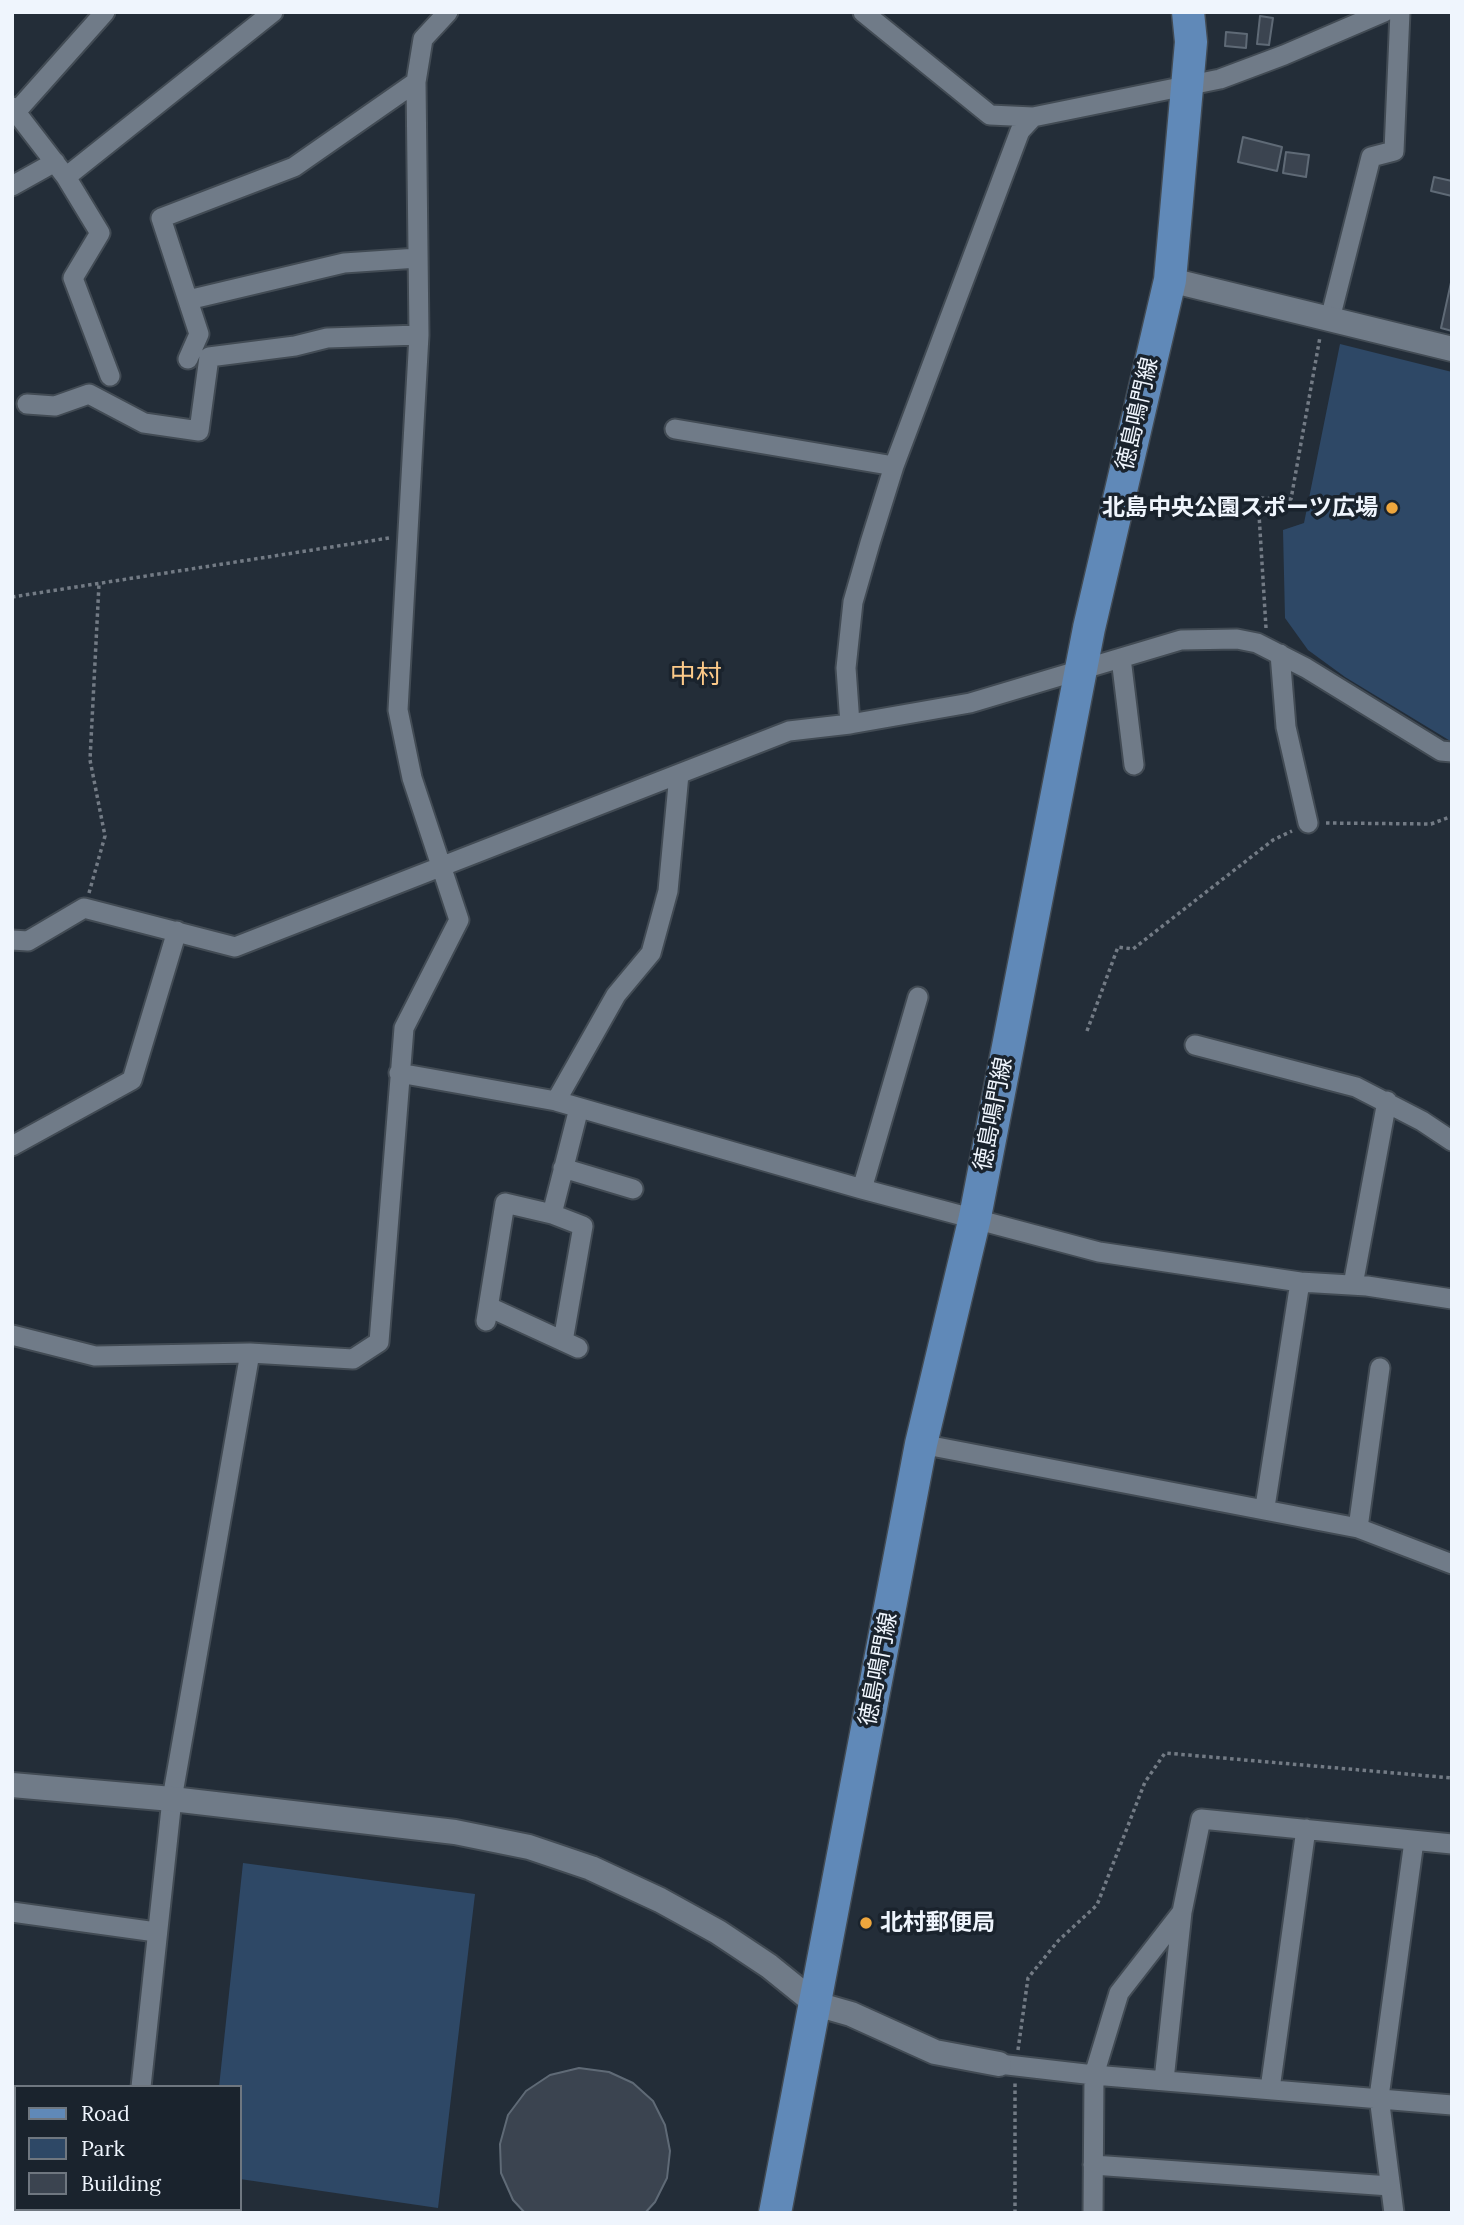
<!DOCTYPE html>
<html>
<head>
<meta charset="utf-8">
<style>
  body { margin:0 }
  #map { position:relative; width:1464px; height:2225px; overflow:hidden; background:#232d38; font-family:Lora,serif }
  canvas { display:block }
  .frame { position:absolute; inset:0; border:14px solid #eff5fd; pointer-events:none }
  .legend { position:absolute; left:14px; top:2085px; width:228px; height:126px; box-sizing:border-box; background:#1a232d; border:2px solid #6f7780; margin:0; padding:9px 12px; list-style:none; font-size:21px; color:#eff5fd }
  .legend li { display:flex; align-items:center; gap:14px; height:35px }
  .legend b { width:35px; border:2px solid #6f7780 }
</style>
</head>
<body>
<div id="map">
<canvas width="1464" height="2225"></canvas>
<div class="frame"></div>
<ul class="legend">
<li><b style="height:9px;background:#6089b8"></b>Road</li>
<li><b style="height:19px;background:#2e4866"></b>Park</li>
<li><b style="height:19px;background:#3b4450"></b>Building</li>
</ul>
</div>
<script>
const context = document.querySelector('canvas').getContext('2d');
context.lineJoin = 'round';
function paint(path, color) {
  context.fillStyle = color;
  context.fill(path, 'evenodd');
}
function shape(rows) {
  const path = new Path2D();
  for (const r of rows) {
    path.moveTo(r[0], r[1]);
    for (let i = 2; i < r.length; i += 2) path.lineTo(r[i], r[i + 1]);
  }
  return path;
}
function trace(path, color, width, dash) {
  context.strokeStyle = color;
  context.lineWidth = width;
  context.lineCap = dash ? 'butt' : 'round';
  context.setLineDash(dash || []);
  context.stroke(path);
}
function label(font, color, halo, rows, align = 'center') {
  context.font = font + ' Lora,"Noto Sans JP",serif';
  context.lineWidth = 7;
  context.setLineDash([]);
  context.textBaseline = 'middle';
  context.strokeStyle = halo;
  context.fillStyle = color;
  for (const [text, x, y, turn = 0] of rows) {
    context.save();
    context.translate(x, y);
    context.rotate((+turn || 0) * Math.PI / 180);
    context.textAlign = isNaN(turn) ? turn : align;
    if (halo) context.strokeText(text, 0, 0);
    context.fillText(text, 0, 0);
    context.restore();
  }
}
const green = shape([
  [1340,344,1452,372,1452,742,1345,677,1308,650,1285,618,1283,530,1304,523],
  [243,1863,475,1894,438,2208,240,2179,240,2087,219,2087]
]);
const building = shape([
  [1260,16,1273,18,1269,45,1257,44,1260,16],
  [1226,32,1247,34,1246,48,1225,46,1226,32],
  [1243,137,1282,147,1277,171,1238,162,1243,137],
  [1286,152,1309,155,1306,177,1283,173,1286,152],
  [1434,177,1452,181,1452,196,1431,191,1434,177],
  [1452,278,1452,331,1441,328,1452,278],
  [579,2068,609,2072,633,2083,653,2101,665,2125,670,2151,667,2178,655,2202,645,2213,525,2213,513,2200,501,2173,500,2144,508,2115,526,2091,550,2075,579,2068]
]);
const path = shape([
  [12,597,389,538],
  [1266,628,1258,498,1291,499,1320,337],
  [1326,823,1431,824,1452,816],
  [89,893,105,836,90,760,99,584],
  [1087,1031,1118,947,1133,949,1273,840,1292,831],
  [1018,2050,1028,1978,1058,1941,1097,1905,1145,1782,1165,1753,1452,1778],
  [1015,2213,1015,2082]
]);
const minor = shape([
  [863,12,990,115,1033,117,1220,79,1284,55,1384,12],
  [12,107,66,177,100,233,73,278,110,376],
  [16,112,105,12],
  [66,177,273,12],
  [12,186,55,162],
  [188,300,344,263,418,258],
  [1330,319,1371,157,1394,151,1400,12],
  [188,359,199,334,161,218,294,167,416,82],
  [27,404,55,406,89,394,144,423,199,431,209,357,295,346,327,338,419,335],
  [675,429,894,466],
  [1280,654,1286,727,1308,823],
  [1121,658,1134,765],
  [850,724,846,668,853,602,870,543,894,466,1020,131,1033,117],
  [12,940,28,941,84,908,235,947,789,731,850,724,970,703,1181,640,1237,639,1257,643,1306,668,1441,751,1452,752],
  [1195,1045,1356,1087,1422,1121,1452,1141],
  [399,1073,556,1101,862,1189,1099,1252,1300,1282,1367,1286,1452,1299],
  [556,1101,616,995,651,953,668,891,679,774],
  [12,1146,132,1080,177,931],
  [563,1168,633,1189],
  [862,1189,918,997],
  [552,1214,579,1108],
  [1353,1285,1387,1101],
  [489,1307,578,1348],
  [486,1321,505,1203,552,1214,583,1226,563,1341],
  [12,1335,95,1356,250,1353,353,1359,379,1342,404,1028,459,920,412,778,398,710,419,335,416,82,423,39,448,12],
  [921,1444,1358,1528,1452,1564],
  [1265,1507,1300,1282],
  [1358,1528,1380,1368],
  [12,1912,156,1932],
  [999,2064,1094,2075,1452,2105],
  [1164,2080,1182,1912],
  [141,2087,172,1799,250,1353],
  [1270,2089,1306,1829],
  [1093,2165,1390,2186],
  [141,2209,141,2213],
  [1093,2213,1094,2075,1119,1993,1182,1912,1201,1819,1452,1844],
  [1394,2213,1379,2097,1414,1841]
]);
const tertiary = shape([
  [1170,280,1452,349],
  [12,1785,172,1799,455,1832,529,1847,591,1868,660,1900,718,1932,769,1966,816,2004,851,2014,935,2052,999,2064]
]);
const primary = shape([
  [775,2213,921,1444,975,1217,1089,628,1170,280,1191,42,1188,12]
]);
const markers = [
  [1392,508,7,"#efa73d"],
  [866,1923,7,"#efa73d"]
];
const streetNames = [
  ["徳島鳴門線",1138,414,-77],
  ["徳島鳴門線",994,1114,-79],
  ["徳島鳴門線",879,1669,-79]
];
const poiNames = [
  ["北島中央公園スポーツ広場",1378,508],
  ["北村郵便局",880,1923,"left"]
];
const quarterNames = [
  ["中村",696,676]
];
paint(green, '#2e4866');
paint(building, '#3b4450');
trace(building, '#5f6a76', 2);
trace(minor, '#424b54', 23);
trace(tertiary, '#424b54', 28);
trace(primary, '#424b54', 35);
trace(path, '#737b85', 3.5, [3.5, 3.5]);
trace(minor, '#707b88', 19);
trace(tertiary, '#707b88', 24);
trace(primary, '#6089b8', 32);
for (const [x, y, r, color] of markers) {
  const dot = new Path2D();
  dot.arc(x, y, r, 0, 2 * Math.PI);
  context.fillStyle = color;
  context.fill(dot);
  trace(dot, '#1a232d', 2.5);
}
label('23px', '#eff5fd', '#1a232d', streetNames);
label('bold 23px', '#eff5fd', '#1a232d', poiNames, 'right');
label('26px', '#fdca89', '#1a232d', quarterNames);
</script>
</body>
</html>
